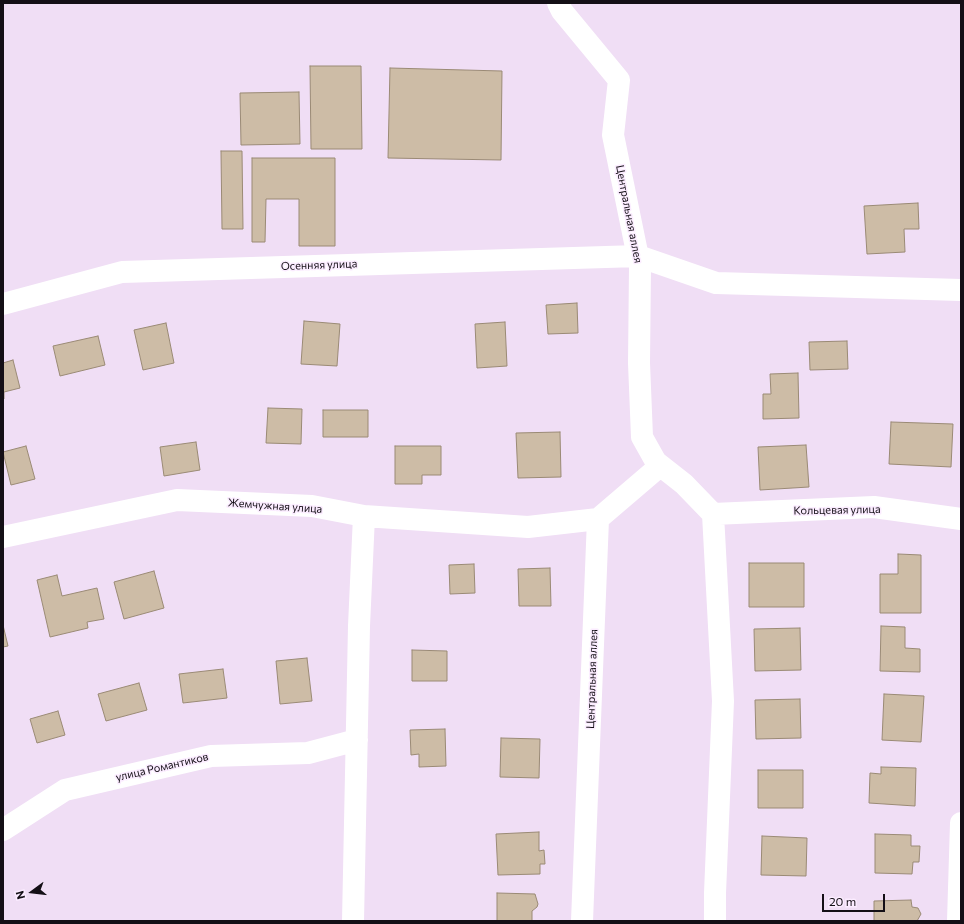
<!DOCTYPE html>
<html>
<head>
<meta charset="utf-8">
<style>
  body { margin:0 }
  #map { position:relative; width:964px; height:924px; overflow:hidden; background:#f0def5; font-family:Commissioner,sans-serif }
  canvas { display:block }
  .frame { position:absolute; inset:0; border:4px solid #140f16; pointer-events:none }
  .north { position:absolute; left:12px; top:872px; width:40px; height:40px; -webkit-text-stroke:3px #fbecff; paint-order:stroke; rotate:255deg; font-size:11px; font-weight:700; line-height:16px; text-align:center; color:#140f16 }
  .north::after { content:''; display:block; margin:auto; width:14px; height:18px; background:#140f16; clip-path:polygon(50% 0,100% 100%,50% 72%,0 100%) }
  .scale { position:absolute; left:822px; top:894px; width:63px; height:18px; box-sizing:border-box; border:2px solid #140f16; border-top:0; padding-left:5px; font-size:12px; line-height:14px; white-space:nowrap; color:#140f16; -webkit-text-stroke:3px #fbecff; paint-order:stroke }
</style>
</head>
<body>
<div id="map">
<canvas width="964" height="924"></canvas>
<div class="frame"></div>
<div class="north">N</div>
<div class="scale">20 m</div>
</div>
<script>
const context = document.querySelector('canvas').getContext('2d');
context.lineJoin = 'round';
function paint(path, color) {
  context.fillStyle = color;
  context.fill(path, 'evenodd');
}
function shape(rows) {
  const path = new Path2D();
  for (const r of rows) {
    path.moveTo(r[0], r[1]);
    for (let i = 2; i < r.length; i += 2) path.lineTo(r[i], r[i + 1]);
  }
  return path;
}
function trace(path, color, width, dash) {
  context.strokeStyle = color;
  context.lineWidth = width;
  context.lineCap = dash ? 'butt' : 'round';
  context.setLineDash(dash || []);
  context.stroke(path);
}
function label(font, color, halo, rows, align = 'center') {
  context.font = font + ' Commissioner,sans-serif';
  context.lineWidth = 3;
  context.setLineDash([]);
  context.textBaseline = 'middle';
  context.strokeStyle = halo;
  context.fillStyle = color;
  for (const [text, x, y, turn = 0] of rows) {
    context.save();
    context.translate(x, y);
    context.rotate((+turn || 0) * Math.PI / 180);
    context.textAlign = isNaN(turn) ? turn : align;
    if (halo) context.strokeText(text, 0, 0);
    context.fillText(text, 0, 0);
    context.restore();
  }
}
const building = shape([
  [310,66,361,66,362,149,311,149,310,66],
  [390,68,502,71,501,160,388,158,390,68],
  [299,92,300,144,241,145,240,93,299,92],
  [221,151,242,151,243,229,222,229,221,151],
  [252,158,335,158,335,246,299,246,299,199,266,199,265,242,252,242,252,158],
  [918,203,919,229,904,229,905,252,867,254,864,206,918,203],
  [577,303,578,333,548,334,546,305,577,303],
  [304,321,340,324,337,366,301,364,304,321],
  [505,322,507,366,477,368,475,324,505,322],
  [166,323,174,363,143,370,134,330,166,323],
  [98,336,105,365,60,376,53,346,98,336],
  [847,341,848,369,810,370,809,342,847,341],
  [13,360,20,388,4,392,4,399,3,400,3,363,13,360],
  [798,373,799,418,763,419,763,394,771,394,770,374,798,373],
  [268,408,302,409,301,444,266,443,268,408],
  [323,410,368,410,368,437,323,437,323,410],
  [891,422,953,424,951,467,889,464,891,422],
  [560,432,561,477,518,478,516,433,560,432],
  [196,442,200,470,164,476,160,447,196,442],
  [806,445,809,487,760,490,758,447,806,445],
  [26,446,35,479,11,485,3,452,26,446],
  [395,446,441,446,441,475,422,475,422,484,395,484,395,446],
  [898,554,921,555,921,613,880,613,880,574,898,574,898,554],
  [749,563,804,563,804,607,749,607,749,563],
  [474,564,475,593,450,594,449,565,474,564],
  [550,568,551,606,519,606,518,569,550,568],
  [154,571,164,608,124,619,114,582,154,571],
  [57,575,62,596,97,588,104,619,87,622,88,628,50,637,37,580,57,575],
  [3,625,8,646,3,647,3,625],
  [881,626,905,627,905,648,920,649,920,672,880,671,881,626],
  [800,628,801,670,755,671,754,629,800,628],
  [412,650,447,651,447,681,412,681,412,650],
  [307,658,312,701,280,704,276,661,307,658],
  [223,669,227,698,183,703,179,674,223,669],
  [139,683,147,710,106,721,98,694,139,683],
  [884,694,924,696,921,742,882,740,884,694],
  [800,699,801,738,756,739,755,700,800,699],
  [58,711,65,735,37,743,30,719,58,711],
  [445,729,446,766,419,767,419,754,411,755,410,730,445,729],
  [501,738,540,739,539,778,500,777,501,738],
  [881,767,916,768,915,806,869,803,870,773,881,774,881,767],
  [758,770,803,770,803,808,758,808,758,770],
  [539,832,539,851,544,850,545,864,540,864,540,874,498,875,496,834,539,832],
  [875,834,911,835,911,846,920,846,919,862,913,862,912,874,875,873,875,834],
  [762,836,807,838,806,876,761,875,762,836],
  [497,893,535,894,538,904,537,907,532,911,532,921,497,921,497,893],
  [911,900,912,907,918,908,921,914,917,921,874,921,874,901,911,900]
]);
const minor = shape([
  [558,3,562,11,619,80,613,135,640,267,639,363,642,437,656,462,684,484,713,514,723,701,715,893,715,921],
  [3,304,122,272,638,256,716,283,961,290],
  [713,514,874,507,961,519],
  [3,537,177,500,312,506,364,516,528,527,598,519],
  [3,830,65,790,211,756,308,753,357,740],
  [353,921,359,626,364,516],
  [582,921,598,519,660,466],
  [958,921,961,823]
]);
const streetNames = [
  ["Центральная аллея",629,214,79],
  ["Осенняя улица",319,265,-2],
  ["Жемчужная улица",275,506,4],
  ["Кольцевая улица",837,510,-1],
  ["Центральная аллея",592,679,-88],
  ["улица Романтиков",162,767,-13]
];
paint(building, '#cdbca6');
trace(building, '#9a8a75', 1);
trace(minor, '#fff', 22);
label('11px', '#140f16', '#fbecff', streetNames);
</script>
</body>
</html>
